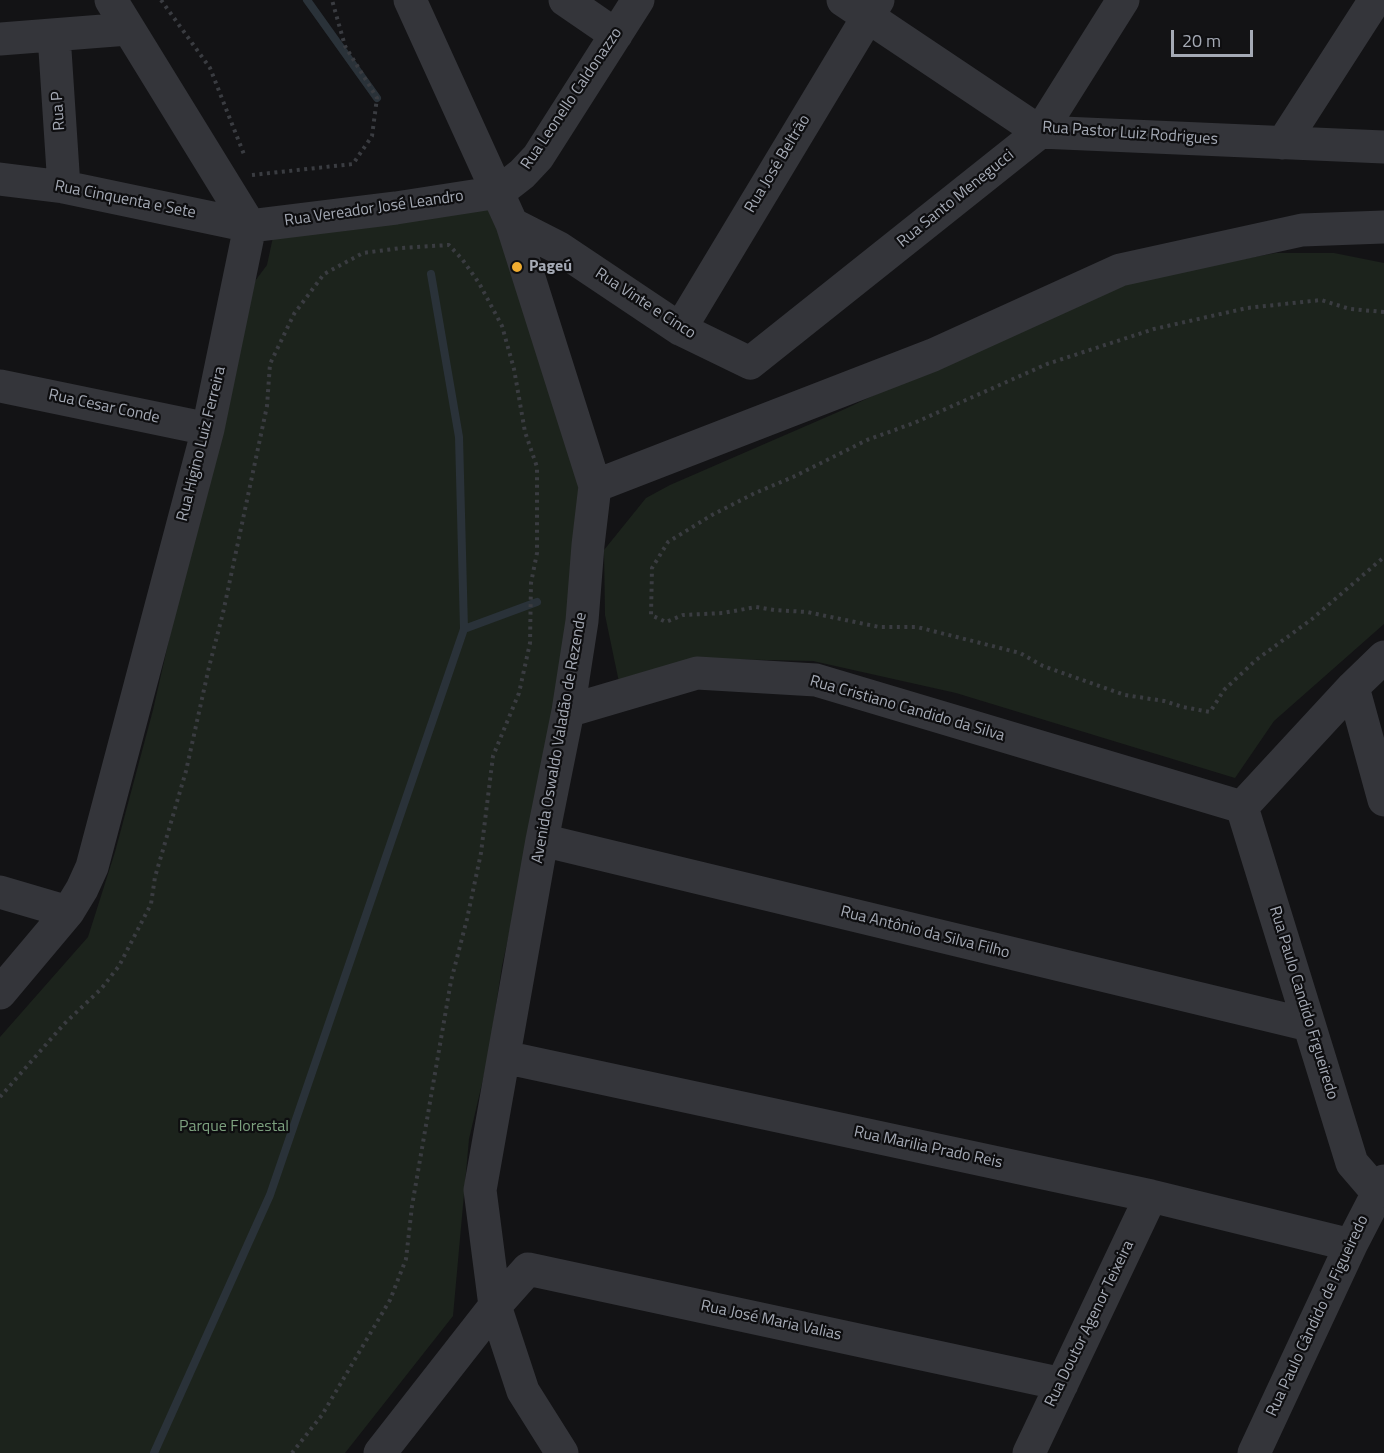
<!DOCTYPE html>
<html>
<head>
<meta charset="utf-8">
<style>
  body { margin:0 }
  #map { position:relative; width:1384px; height:1453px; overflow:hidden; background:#131315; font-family:"Titillium Web",sans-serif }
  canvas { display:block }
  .scale { position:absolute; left:1171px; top:30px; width:82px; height:27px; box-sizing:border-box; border:3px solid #a5aab5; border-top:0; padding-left:8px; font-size:18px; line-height:21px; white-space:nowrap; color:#a5aab5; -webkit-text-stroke:4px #0e0e10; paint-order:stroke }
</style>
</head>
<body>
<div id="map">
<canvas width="1384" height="1453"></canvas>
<div class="scale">20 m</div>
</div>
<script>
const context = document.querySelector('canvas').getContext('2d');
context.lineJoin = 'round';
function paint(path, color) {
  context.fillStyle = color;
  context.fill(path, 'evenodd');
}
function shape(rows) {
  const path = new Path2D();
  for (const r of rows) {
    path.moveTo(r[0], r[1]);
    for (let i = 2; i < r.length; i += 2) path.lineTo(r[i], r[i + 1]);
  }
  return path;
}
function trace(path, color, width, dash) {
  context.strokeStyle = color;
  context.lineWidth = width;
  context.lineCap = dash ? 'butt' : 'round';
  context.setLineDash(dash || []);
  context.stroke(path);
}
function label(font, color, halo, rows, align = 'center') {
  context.font = font + ' "Titillium Web",sans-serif';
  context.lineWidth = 4.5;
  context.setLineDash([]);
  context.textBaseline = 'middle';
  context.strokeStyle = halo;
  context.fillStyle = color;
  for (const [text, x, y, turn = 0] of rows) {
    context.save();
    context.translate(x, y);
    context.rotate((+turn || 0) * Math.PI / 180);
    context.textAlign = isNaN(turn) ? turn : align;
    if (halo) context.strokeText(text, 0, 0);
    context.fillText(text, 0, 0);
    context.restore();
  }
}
const green = shape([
  [487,198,576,455,581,508,549,753,502,966,488,1058,469,1139,453,1316,345,1453,0,1453,0,1037,88,937,115,852,153,710,236,345,255,281,267,265,276,223],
  [1276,253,1334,253,1384,263,1384,624,1274,721,1235,778,956,693,813,661,720,659,620,687,605,615,604,550,646,498,670,485,845,409,1003,334,1113,286,1171,272]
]);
const stream = shape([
  [307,0,377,98],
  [464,629,537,602],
  [154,1453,270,1195,464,629,459,437,431,274]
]);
const path = shape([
  [161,0,210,68,245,157],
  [252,175,353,164,372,136,377,98,345,46,332,0],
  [1384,312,1350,309,1321,300,1247,308,1154,329,1047,364,914,423,867,440,793,477,755,493,712,515,668,542,652,568,651,615,666,622,683,615,723,613,756,607,774,610,807,612,879,627,917,627,1020,653,1043,666,1125,695,1164,701,1183,707,1210,712,1224,690,1256,660,1312,619,1384,557],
  [0,1097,64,1024,101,989,119,966,151,904,155,877,186,771,209,667,223,613,267,406,270,364,294,314,324,274,363,253,401,248,449,245,462,259,479,283,502,326,514,369,525,432,537,467,537,553,531,583,530,643,519,693,493,756,481,853,467,919,451,981,412,1206,406,1259,390,1300,322,1415,292,1453]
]);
const minor = shape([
  [410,0,512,224,595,486,588,545,582,621,568,711,542,840,480,1190,495,1306,523,1391,562,1453],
  [565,0,616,35],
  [843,0,1040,132,1384,147],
  [54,35,64,187],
  [0,39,128,29],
  [1283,143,1375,0],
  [0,179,64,187,250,226,396,208,499,192,522,174,538,157,638,0],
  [512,224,559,248,680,329,750,363,1040,132,1123,0],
  [680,329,878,0],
  [0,386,208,429],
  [595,486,933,355,1120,270,1302,230,1384,227],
  [1353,687,1384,800],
  [568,711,697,673,816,680,1242,807],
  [1242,807,1352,1163,1377,1192],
  [1242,807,1353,687,1384,657],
  [542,840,1309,1025],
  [0,892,68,912],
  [0,993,68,912,82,889,92,867,208,429,250,226,111,0],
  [504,1057,1151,1196,1351,1245],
  [380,1453,495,1306,528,1269,1062,1384],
  [1029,1453,1151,1196],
  [1254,1453,1351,1245,1384,1181]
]);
const markers = [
  [517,267,6,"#f0ac30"]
];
const streetNames = [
  ["Rua Leonello Caldonazzo",572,99,-56],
  ["Rua P",59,111,-94],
  ["Rua Pastor Luiz Rodrigues",1130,134,4],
  ["Rua José Beltrão",778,164,-59],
  ["Rua Santo Menegucci",956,199,-39],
  ["Rua Cinquenta e Sete",125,200,11],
  ["Rua Vereador José Leandro",374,209,-8],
  ["Rua Vinte e Cinco",645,304,33],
  ["Rua Cesar Conde",104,407,12],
  ["Rua Higino Luiz Ferreira",202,444,-76],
  ["Rua Cristiano Candido da Silva",907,709,16],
  ["Avenida Oswaldo Valadão de Rezende",560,738,-80],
  ["Rua Antônio da Silva Filho",925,933,14],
  ["Rua Paulo Candido Frgueiredo",1303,1003,73],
  ["Rua Marilia Prado Reis",928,1148,12],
  ["Rua Paulo Cândido de Figueiredo",1318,1316,-65],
  ["Rua José Maria Valias",771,1321,12],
  ["Rua Doutor Agenor Teixeira",1090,1324,-64]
];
const poiNames = [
  ["Pageú",529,267]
];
const parkNames = [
  ["Parque Florestal",234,1127]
];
paint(green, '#1c231c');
trace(stream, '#2a3239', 8);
trace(path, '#3a3c41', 4, [3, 4.5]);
trace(minor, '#34353a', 33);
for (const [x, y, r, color] of markers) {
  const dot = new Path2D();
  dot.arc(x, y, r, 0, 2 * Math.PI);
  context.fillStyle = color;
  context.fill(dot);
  trace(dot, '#0e0e10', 2);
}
label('16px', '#a5aab5', '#0e0e10', streetNames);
label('bold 16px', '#a5aab5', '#0e0e10', poiNames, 'left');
label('16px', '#7ca07e', '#0e0e10', parkNames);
</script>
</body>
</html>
